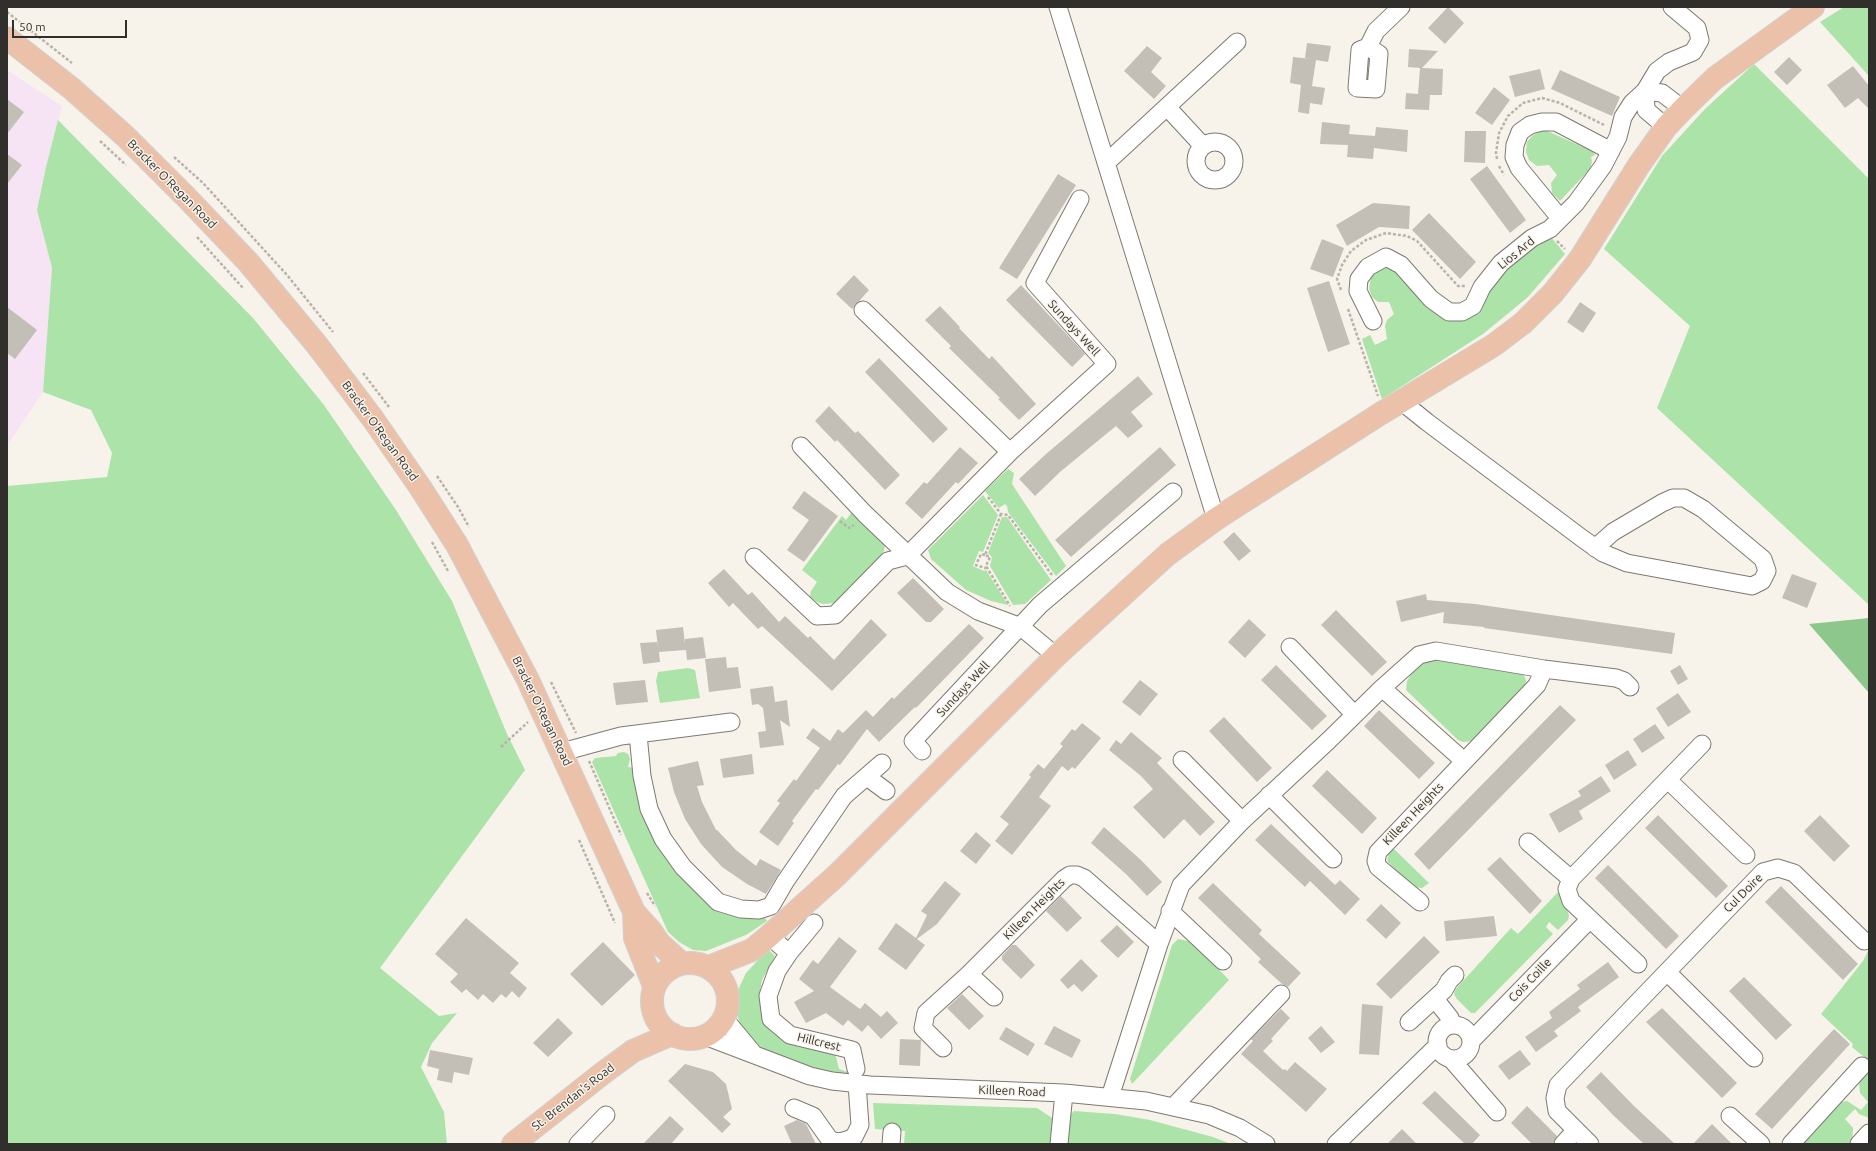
<!DOCTYPE html>
<html>
<head>
<meta charset="utf-8">
<style>
  body { margin:0 }
  #map { position:relative; width:1876px; height:1151px; overflow:hidden; background:#f8f3ea; font-family:Ubuntu,sans-serif }
  canvas { display:block }
  .frame { position:absolute; inset:0; border:8px solid #312f2b; pointer-events:none }
  .scale { position:absolute; left:12px; top:20px; width:115px; height:18px; box-sizing:border-box; border:2px solid #312f2b; border-top:0; padding-left:5px; font-size:12px; line-height:14px; white-space:nowrap; color:#312f2b; -webkit-text-stroke:3px #f8f3ea; paint-order:stroke }
</style>
</head>
<body>
<div id="map">
<canvas width="1876" height="1151"></canvas>
<div class="frame"></div>
<div class="scale">50 m</div>
</div>
<script>
const context = document.querySelector('canvas').getContext('2d');
context.lineJoin = 'round';
function paint(path, color) {
  context.fillStyle = color;
  context.fill(path, 'evenodd');
}
function shape(rows) {
  const path = new Path2D();
  for (const r of rows) {
    if (r.length === 3) {
      path.moveTo(r[0] + r[2], r[1]);
      path.arc(r[0], r[1], r[2], 0, 2 * Math.PI);
      continue;
    }
    path.moveTo(r[0], r[1]);
    for (let i = 2; i < r.length; i += 2) path.lineTo(r[i], r[i + 1]);
  }
  return path;
}
function trace(path, color, width, dash) {
  context.strokeStyle = color;
  context.lineWidth = width;
  context.lineCap = dash ? 'butt' : 'round';
  context.setLineDash(dash || []);
  context.stroke(path);
}
function label(font, color, halo, rows, align = 'center') {
  context.font = font + ' Ubuntu,sans-serif';
  context.lineWidth = 3;
  context.setLineDash([]);
  context.textBaseline = 'middle';
  context.strokeStyle = halo;
  context.fillStyle = color;
  for (const [text, x, y, turn = 0] of rows) {
    context.save();
    context.translate(x, y);
    context.rotate((+turn || 0) * Math.PI / 180);
    context.textAlign = isNaN(turn) ? turn : align;
    if (halo) context.strokeText(text, 0, 0);
    context.fillText(text, 0, 0);
    context.restore();
  }
}
const industrial = shape([
  [7,70,62,106,46,167,37,210,52,268,43,392,7,446]
]);
const green = shape([
  [1844,7,1869,7,1869,76,1820,22],
  [1754,64,1869,179,1869,605,1657,408,1690,326,1604,249,1662,156,1705,109],
  [58,120,253,318,324,405,396,510,452,601,507,734,525,770,380,968,439,1016,457,1013,432,1043,421,1067,444,1112,447,1144,7,1144,7,486,107,477,112,453,91,410,43,392,52,268,37,210,46,167],
  [1545,130,1592,151,1595,155,1591,157,1592,162,1590,169,1560,201,1552,193,1551,183,1557,175,1549,165,1537,166,1529,160,1526,152,1527,142,1533,135],
  [1551,237,1565,254,1528,297,1483,334,1382,399,1362,339,1370,335,1375,345,1387,339,1385,326,1387,320,1394,314,1389,302,1378,302,1372,297,1369,288,1371,278,1377,269,1387,264,1459,316,1518,255],
  [1008,469,1014,473,1012,484,1066,566,1056,576,1008,512,1007,506,1005,504,999,508,985,491],
  [983,495,998,515,983,552,979,551,973,566,984,571,986,570,1008,605,991,601,966,590,931,559,928,550],
  [854,509,885,541,885,546,883,554,834,603,823,604,817,602,810,597,811,591,817,582,802,570,842,516,846,520],
  [1002,517,1007,517,1051,580,1025,604,1013,605,990,566,992,557,988,553],
  [1435,657,1522,671,1526,680,1525,686,1473,741,1463,742,1458,740,1406,690,1407,681,1412,673,1424,659],
  [688,668,695,670,700,698,660,703,656,681,658,672],
  [624,752,628,754,630,759,628,767,636,768,649,827,732,914,756,919,765,918,767,921,746,935,706,951,693,950,679,942,668,932,592,762,595,758,616,756,618,753],
  [1394,849,1429,883,1422,888,1413,887,1407,882,1387,861,1389,853],
  [1561,889,1569,916,1568,920,1558,930,1549,922,1546,927,1553,934,1475,1013,1471,1013,1456,998,1454,994,1455,990,1511,928,1518,934],
  [1178,939,1188,941,1198,948,1229,980,1132,1084,1130,1079,1172,945],
  [1869,949,1869,1061,1852,1047,1853,1044,1821,1014,1863,961],
  [769,950,775,956,762,980,759,996,761,1012,770,1030,785,1041,800,1047,835,1053,839,1069,853,1074,852,1076,821,1071,774,1056,753,1042,740,1025,736,1008,737,992,746,973,760,958],
  [1869,1069,1869,1118,1859,1114,1855,1109,1845,1119,1853,1128,1852,1141,1849,1144,1800,1144,1841,1102,1847,1101,1861,1110,1868,1102,1860,1093,1859,1083],
  [873,1103,1037,1108,1055,1120,1053,1144,904,1144,905,1131,875,1129],
  [1074,1111,1115,1114,1150,1120,1213,1137,1231,1144,1068,1144,1071,1114]
]);
const forest = shape([
  [1869,618,1869,693,1809,624]
]);
const building = shape([
  [1448,7,1464,23,1445,44,1428,28],
  [1307,43,1331,46,1328,62,1316,60,1312,86,1325,88,1322,105,1310,103,1309,114,1298,112,1301,85,1290,83,1293,57,1312,59,1305,58],
  [1147,46,1162,58,1151,72,1166,86,1154,99,1124,71],
  [1409,49,1438,51,1422,68,1443,69,1442,95,1430,95,1429,110,1405,109,1406,93,1418,94,1420,68,1408,67],
  [1789,57,1802,70,1787,85,1774,72],
  [1853,66,1869,86,1869,109,1858,98,1845,108,1827,85],
  [1540,69,1545,89,1515,97,1509,76],
  [1560,70,1620,97,1612,116,1551,89],
  [1494,87,1510,100,1492,125,1475,113],
  [7,99,24,112,7,134],
  [1322,122,1350,125,1349,134,1375,136,1376,127,1408,130,1407,152,1374,148,1373,159,1347,157,1348,145,1320,144],
  [1465,131,1486,131,1485,163,1464,162],
  [7,154,22,165,7,184],
  [1487,166,1526,220,1510,233,1470,179],
  [1058,174,1076,185,1017,279,999,268],
  [1373,203,1410,206,1409,229,1379,227,1347,246,1336,225],
  [1429,213,1476,262,1460,279,1412,230],
  [1322,239,1344,248,1333,277,1310,269],
  [854,275,869,290,852,309,836,294],
  [1329,281,1350,344,1328,352,1307,288],
  [1021,285,1085,354,1072,367,1006,300],
  [1580,302,1596,313,1583,333,1567,322],
  [940,306,960,327,959,328,989,359,992,356,1036,404,1019,420,998,399,1000,398,949,348,951,346,925,320],
  [7,307,37,330,15,359,7,353],
  [879,358,948,429,933,443,865,372],
  [1138,376,1153,394,1131,412,1143,426,1128,438,1116,426,1060,472,1035,496,1019,479,1046,454],
  [829,406,855,433,858,431,900,475,885,490,837,440,835,442,815,421],
  [960,447,978,463,958,484,956,482,922,519,905,503,924,482,927,484],
  [1160,447,1176,465,1071,557,1055,540],
  [804,491,838,516,804,562,787,550,809,520,792,508],
  [1234,532,1251,551,1239,561,1223,542],
  [724,569,748,595,752,592,779,622,785,616,808,638,810,636,834,660,871,619,887,635,832,691,762,626,758,629,733,603,729,607,708,583],
  [1792,574,1817,583,1807,608,1782,598],
  [913,578,944,609,931,622,926,622,897,593],
  [1426,594,1427,600,1475,604,1675,633,1672,654,1484,628,1484,627,1443,623,1444,612,1401,622,1396,601],
  [1336,610,1387,662,1372,676,1321,625],
  [1249,619,1266,635,1245,658,1228,642],
  [969,624,984,638,916,708,915,707,879,742,867,729,840,765,838,764,818,790,816,789,792,821,794,823,778,846,759,832,780,803,777,801,794,779,796,781,820,748,806,738,813,728,830,741,838,729,843,733,866,710,873,717,892,697,894,699],
  [683,627,685,644,685,639,703,637,706,658,687,660,686,650,659,652,660,662,643,664,640,643,657,642,658,649,656,630],
  [726,657,727,668,738,667,741,688,709,692,705,659],
  [1276,665,1327,716,1312,730,1261,680],
  [1680,665,1688,679,1678,685,1670,671],
  [645,680,648,702,616,705,613,683],
  [1140,680,1158,694,1140,716,1122,702],
  [773,686,775,702,787,700,790,727,780,720,784,745,760,748,758,732,766,731,763,708,758,704,752,705,750,689],
  [1678,693,1691,712,1668,727,1656,708],
  [1560,705,1576,720,1429,870,1414,854],
  [1379,710,1435,763,1419,779,1364,726],
  [1224,717,1272,768,1257,782,1209,731],
  [1082,723,1101,738,1075,769,1072,767,1068,771,1062,766,1039,797,1051,806,1012,855,995,841,1009,824,1000,817,1031,777,1029,775,1038,764,1044,769,1063,746,1060,744,1072,729,1075,731],
  [1655,724,1665,738,1642,753,1633,739],
  [1131,732,1162,758,1157,763,1215,822,1200,836,1184,819,1164,839,1133,807,1153,789,1141,776,1109,750,1116,740,1121,744],
  [1628,750,1637,765,1614,780,1605,765],
  [752,754,754,774,723,778,720,759],
  [698,761,704,785,697,786,702,802,716,830,717,830,736,850,756,866,760,859,781,870,766,894,747,884,722,867,701,844,685,819,674,792,668,768],
  [1327,770,1377,818,1362,834,1312,786],
  [1601,776,1611,791,1579,811,1583,819,1559,833,1549,814,1581,796,1578,791],
  [1658,815,1728,886,1716,898,1645,828],
  [1820,815,1850,846,1834,862,1804,831],
  [1271,824,1335,885,1340,880,1360,899,1345,915,1310,881,1305,887,1255,840],
  [1104,827,1142,861,1162,882,1147,896,1127,875,1091,843],
  [976,832,991,845,976,864,960,851],
  [1500,857,1542,901,1530,914,1487,869],
  [1608,865,1679,936,1666,949,1595,878],
  [945,881,961,894,937,924,917,939,925,945,906,970,878,949,896,923,916,938,927,915,921,911],
  [1213,883,1262,930,1259,934,1301,973,1288,987,1282,984,1258,962,1261,959,1198,898],
  [1781,886,1858,964,1843,980,1765,902],
  [1061,896,1082,918,1067,932,1046,911],
  [1381,904,1401,923,1386,939,1366,920],
  [1494,916,1497,936,1446,941,1444,921],
  [466,918,519,963,510,973,527,988,519,998,512,991,506,998,501,994,493,1003,483,994,478,1000,466,989,462,993,450,982,458,974,435,954],
  [1117,925,1134,942,1118,958,1100,941],
  [1424,936,1440,952,1391,999,1376,984],
  [839,937,857,951,830,987,860,1009,865,1003,881,1017,887,1011,898,1023,881,1039,868,1025,862,1032,848,1020,843,1026,826,1013,806,1023,794,1002,814,991,799,979,813,960,818,964],
  [603,942,635,975,602,1006,570,974],
  [1012,945,1016,945,1035,965,1021,979,1002,960,1002,956],
  [1081,959,1098,976,1082,992,1074,984,1068,989,1060,980],
  [1608,962,1619,977,1578,1007,1581,1011,1554,1031,1558,1036,1536,1052,1525,1037,1552,1018,1549,1012,1580,989,1577,985],
  [1744,977,1792,1025,1776,1040,1729,991],
  [962,994,984,1016,969,1030,947,1008],
  [1362,1004,1383,1006,1379,1055,1359,1054],
  [1662,1008,1737,1083,1722,1098,1646,1022],
  [1281,1009,1290,1018,1271,1039,1273,1041,1263,1051,1283,1070,1285,1069,1287,1071,1295,1062,1327,1089,1306,1112,1241,1054,1253,1041,1251,1039],
  [558,1018,573,1033,548,1057,533,1043],
  [1054,1026,1081,1040,1072,1058,1044,1044],
  [1321,1026,1335,1042,1321,1053,1308,1038],
  [1006,1027,1035,1044,1028,1056,999,1039],
  [1834,1029,1850,1044,1772,1129,1755,1114],
  [900,1039,921,1040,920,1066,899,1065],
  [430,1050,473,1058,469,1075,454,1072,452,1083,437,1080,439,1069,427,1066],
  [1520,1050,1531,1064,1509,1080,1498,1066],
  [685,1064,713,1072,726,1084,732,1109,723,1117,731,1124,722,1133,668,1081],
  [1601,1072,1634,1106,1675,1144,1644,1144,1614,1116,1586,1087],
  [1435,1091,1480,1135,1472,1144,1465,1144,1422,1103],
  [1527,1106,1557,1136,1553,1144,1532,1144,1511,1123],
  [670,1116,684,1129,671,1144,643,1144],
  [797,1120,806,1124,816,1144,792,1144,784,1126],
  [1712,1124,1732,1144,1693,1144],
  [1402,1129,1417,1144,1387,1144]
]);
const path = shape([
  [7,12,72,63],
  [100,141,126,165],
  [174,157,203,183,287,275,333,332],
  [1497,159,1496,153,1499,133,1508,116,1523,103,1542,98,1560,103,1604,125],
  [1499,166,1504,175],
  [197,237,243,288],
  [1557,241,1565,249],
  [1341,290,1337,279,1342,265,1351,251,1366,240,1386,233,1407,236,1417,241,1458,286,1465,286],
  [1348,309,1378,396],
  [363,373,389,407],
  [437,476,458,507,469,527],
  [988,497,1001,514,1008,515,1052,575],
  [1001,514,985,555,990,557,986,566,1010,606],
  [840,521,849,528,854,525],
  [432,542,448,571],
  [985,555,981,554,976,565,985,568,986,567],
  [551,682,576,733],
  [501,747,528,722],
  [589,761,621,835],
  [579,840,615,923],
  [647,893,655,906]
]);
const minor = shape([
  [1058,7,1216,519],
  [1368,47,1379,54,1376,89,1357,88,1360,50,1368,47],
  [1368,47,1376,31,1401,7],
  [1645,91,1646,110,1666,127],
  [1645,91,1662,93,1683,109],
  [1167,107,1203,146],
  [1215,161,19],
  [1106,163,1237,42],
  [1555,212,1519,168,1514,157,1515,145,1520,132,1530,125,1542,122,1556,122,1611,151],
  [863,310,1010,452],
  [1373,321,1358,291,1359,279,1368,267,1386,257,1401,265,1431,299,1449,312,1462,312,1473,306,1482,287,1501,263,1532,238,1550,229,1576,203,1603,166,1618,137,1623,117,1632,103,1645,91,1657,71,1669,62,1693,52,1700,40,1697,28,1672,7],
  [1401,401,1427,422,1583,539,1603,553,1627,563,1752,586,1762,581,1767,571,1763,559,1703,509,1684,498,1673,498,1662,503,1613,532,1595,548],
  [801,446,865,514,947,592,978,611,1021,627,1056,656],
  [754,557,817,616,835,615,888,561,907,556,1010,452,1107,364,1035,283,1080,199],
  [1290,647,1354,714],
  [1382,688,1464,761],
  [638,734,642,776,649,809,663,839,683,867,718,902,741,909,759,910,771,906,785,882,844,796,882,763],
  [922,751,913,741,1040,605,1173,492],
  [562,752,621,736,731,722],
  [1182,760,1242,821],
  [867,777,886,791],
  [1668,780,1746,855],
  [1269,795,1333,859],
  [1528,842,1571,879],
  [1420,902,1378,867,1376,861,1378,852,1537,685,1544,669],
  [1170,911,1223,961],
  [1590,919,1638,964],
  [769,936,789,953,777,971,768,996,771,1019,790,1035,852,1050,856,1069],
  [789,953,814,923],
  [1667,972,1754,1058],
  [969,974,994,997],
  [1435,999,1450,1018,1453,1025],
  [724,1018,753,1053],
  [1409,1022,1444,990,1449,981,1455,975],
  [1454,1042,17],
  [705,1036,810,1076,832,1081,870,1085,1064,1093,1146,1101,1209,1115,1240,1128,1266,1144],
  [1471,1041,1590,919,1571,901,1567,889,1571,879,1702,744],
  [943,1048,923,1028,926,1013,969,974,1064,879,1070,875,1077,875,1084,878,1159,944],
  [1451,1059,1497,1112],
  [1110,1097,1159,944,1181,885,1242,821,1328,741,1382,688,1419,655,1436,651,1544,669,1616,678,1624,681,1630,687],
  [1174,1106,1281,994],
  [794,1108,813,1116,830,1140,839,1142,847,1140,854,1137,860,1125,857,1084],
  [1730,1116,1761,1144],
  [1576,1130,1590,1144],
  [578,1144,606,1115],
  [891,1144,892,1132],
  [1059,1144,1064,1093],
  [1336,1144,1438,1045],
  [1563,1144,1576,1130,1557,1111,1555,1098,1558,1085,1763,872,1778,868,1794,873,1864,941],
  [1791,1144,1862,1066],
  [1859,1144,1869,1133]
]);
const major = shape([
  [7,38,71,88,125,136,187,198,248,262,317,345,373,419,420,487,457,545,528,680,634,912,651,931,659,943,681,963],
  [634,912,635,938,654,986],
  [690,1001,38],
  [709,967,752,950,769,936,837,875,1056,656,1168,554,1216,519,1380,414,1494,345,1523,323,1553,293,1580,259,1639,165,1666,127,1683,109,1715,78,1813,7],
  [513,1144,603,1073,633,1051,672,1034]
]);
const streetNames = [
  ["Bracker O'Regan Road",172,184,45],
  ["Lios Ard",1516,253,-39],
  ["Sundays Well",1074,328,48],
  ["Bracker O'Regan Road",380,431,54],
  ["Sundays Well",963,689,-47],
  ["Bracker O'Regan Road",542,711,64],
  ["Killeen Heights",1413,814,-46],
  ["Cul Doire",1743,893,-45],
  ["Killeen Heights",1034,909,-45],
  ["Cois Coille",1530,980,-46],
  ["Hillcrest",819,1042,14],
  ["Killeen Road",1012,1091,2],
  ["St. Brendan's Road",573,1097,-38]
];
paint(industrial, '#f6e3f4');
paint(green, '#abe3a8');
paint(forest, '#8dc78b');
paint(building, '#c4bfb6');
trace(minor, '#7e7a72', 19);
trace(major, '#d2d1d0', 24);
trace(path, '#b7b3ac', 2.5, [3, 2]);
trace(minor, '#fff', 17);
trace(major, '#ebc2a9', 22);
label('12px', '#312f2b', '#f8f3ea', streetNames);
</script>
</body>
</html>
